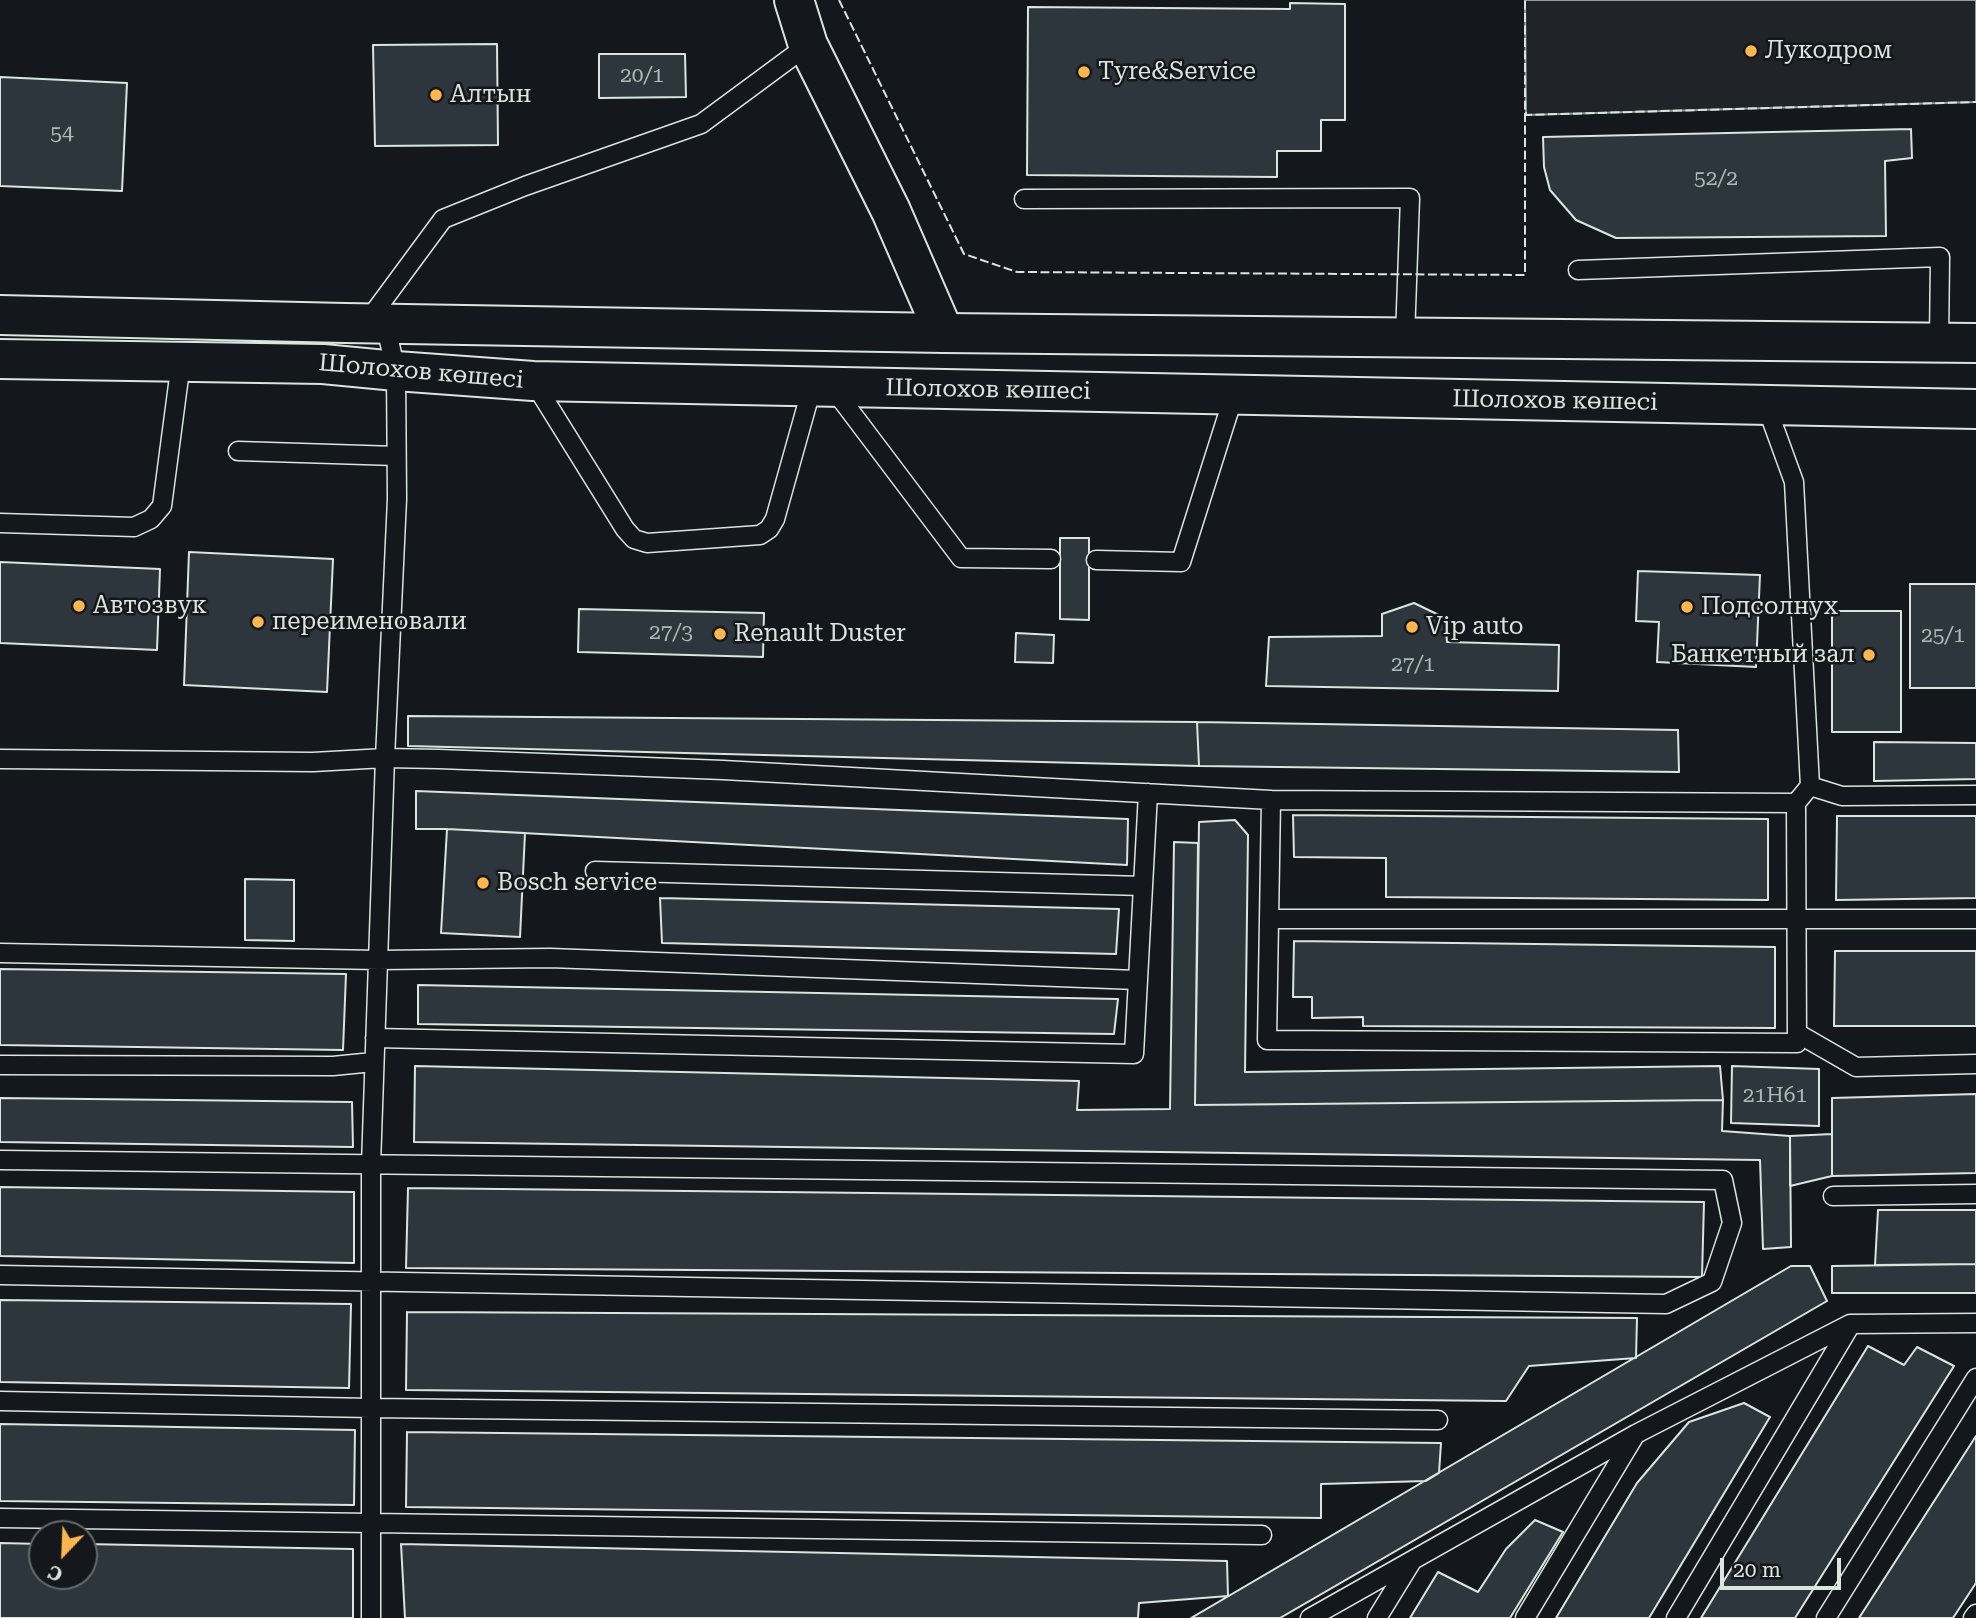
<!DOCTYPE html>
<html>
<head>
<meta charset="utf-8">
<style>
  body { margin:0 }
  #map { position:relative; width:1976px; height:1618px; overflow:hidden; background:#14181c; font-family:"Roboto Serif",serif }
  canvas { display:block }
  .north { position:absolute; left:28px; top:1520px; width:70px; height:70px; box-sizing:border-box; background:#14181c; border:2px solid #626a69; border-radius:50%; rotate:203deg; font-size:19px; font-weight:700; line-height:28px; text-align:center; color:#d8e6dc }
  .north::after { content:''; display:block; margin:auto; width:24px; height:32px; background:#ffb74d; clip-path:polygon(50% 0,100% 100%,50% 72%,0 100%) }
  .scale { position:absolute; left:1720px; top:1558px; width:121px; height:32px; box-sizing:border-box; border:4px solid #d8e6dc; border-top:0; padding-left:9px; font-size:21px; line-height:24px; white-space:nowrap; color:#d8e6dc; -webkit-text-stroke:5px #14181c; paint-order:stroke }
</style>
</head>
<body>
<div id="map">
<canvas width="1976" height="1618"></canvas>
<div class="north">С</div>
<div class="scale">20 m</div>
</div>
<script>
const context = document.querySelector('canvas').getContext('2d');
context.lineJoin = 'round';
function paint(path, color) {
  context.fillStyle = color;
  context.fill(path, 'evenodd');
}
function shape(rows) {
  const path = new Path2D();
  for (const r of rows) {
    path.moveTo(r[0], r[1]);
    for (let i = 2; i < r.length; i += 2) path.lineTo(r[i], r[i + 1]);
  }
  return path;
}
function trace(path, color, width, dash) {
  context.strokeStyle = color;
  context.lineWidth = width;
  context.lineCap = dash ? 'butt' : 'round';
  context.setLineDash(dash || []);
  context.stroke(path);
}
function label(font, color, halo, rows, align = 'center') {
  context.font = font + ' "Roboto Serif",serif';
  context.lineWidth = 5;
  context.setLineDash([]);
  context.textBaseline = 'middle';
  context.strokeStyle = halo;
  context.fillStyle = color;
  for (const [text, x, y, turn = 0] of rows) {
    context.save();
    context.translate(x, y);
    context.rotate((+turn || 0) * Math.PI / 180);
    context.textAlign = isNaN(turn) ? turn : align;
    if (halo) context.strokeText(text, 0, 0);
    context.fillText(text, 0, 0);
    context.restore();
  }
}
const green = shape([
  [1525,0,1976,0,1976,102,1526,115,1525,0]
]);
const building = shape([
  [1290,3,1345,4,1345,120,1321,120,1321,151,1277,151,1277,177,1027,175,1028,7,1290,9,1290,3],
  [497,44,498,145,375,146,373,45,497,44],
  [599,54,685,54,686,97,599,98,599,54],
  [0,77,127,83,122,191,0,186,0,77],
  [1911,129,1912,158,1885,161,1886,236,1616,238,1576,220,1550,190,1544,167,1543,137,1911,129],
  [1060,538,1089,538,1089,620,1060,619,1060,538],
  [189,552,333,559,327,692,184,685,189,552],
  [0,562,160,569,157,650,0,643,0,562],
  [1638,571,1760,575,1756,667,1657,662,1659,622,1636,621,1638,571],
  [1910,584,1976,584,1976,688,1910,688,1910,584],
  [1414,603,1445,618,1447,642,1559,645,1558,691,1266,686,1269,637,1382,636,1382,614,1414,603],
  [579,609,764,613,763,657,578,652,579,609],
  [1832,611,1901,611,1901,732,1832,732,1832,611],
  [1016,633,1054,635,1053,663,1015,662,1016,633],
  [408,716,1197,722,1199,766,408,746,408,716],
  [1197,722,1678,730,1679,772,1199,766,1197,722],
  [1874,742,1976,743,1976,779,1874,781,1874,742],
  [416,791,1128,819,1127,865,447,829,416,829,416,791],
  [1293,815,1768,819,1768,900,1386,897,1386,858,1294,857,1293,815],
  [1837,816,1976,816,1976,898,1836,900,1837,816],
  [1235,820,1248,835,1245,1072,1720,1066,1723,1100,1195,1105,1199,822,1235,820],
  [447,829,525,833,520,937,441,933,447,829],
  [1174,842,1198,843,1195,1105,1723,1100,1722,1131,1790,1136,1791,1247,1763,1249,1760,1160,414,1142,415,1066,1079,1081,1077,1110,1170,1109,1174,842],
  [245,879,294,880,294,941,245,940,245,879],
  [660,898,1119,909,1116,954,662,943,660,898],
  [1294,941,1775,947,1775,1028,1363,1026,1363,1017,1312,1018,1312,997,1293,997,1294,941],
  [1835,951,1976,951,1976,1026,1834,1026,1835,951],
  [0,969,346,974,343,1050,0,1045,0,969],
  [418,985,1118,999,1114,1034,418,1024,418,985],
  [1732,1066,1819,1069,1819,1126,1731,1123,1732,1066],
  [1976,1094,1976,1173,1832,1176,1832,1098,1976,1094],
  [0,1098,352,1102,353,1147,0,1142,0,1098],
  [1832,1134,1832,1176,1790,1186,1790,1136,1832,1134],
  [0,1187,354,1192,354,1263,0,1256,0,1187],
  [408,1188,1704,1202,1702,1277,406,1268,408,1188],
  [1878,1210,1976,1210,1976,1264,1875,1265,1878,1210],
  [1976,1264,1976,1293,1832,1293,1832,1266,1976,1264],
  [1791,1266,1810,1266,1827,1301,1280,1618,1191,1618,1791,1266],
  [0,1300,351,1304,349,1388,0,1382,0,1300],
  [407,1312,1637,1318,1636,1358,1529,1366,1506,1401,406,1390,407,1312],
  [1868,1346,1904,1365,1917,1347,1954,1366,1795,1618,1701,1618,1868,1346],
  [1744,1403,1770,1417,1649,1618,1556,1618,1637,1483,1689,1422,1744,1403],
  [0,1424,355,1430,354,1505,0,1501,0,1424],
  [407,1432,1441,1443,1439,1473,1426,1481,1321,1484,1321,1518,406,1507,407,1432],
  [1976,1436,1976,1583,1953,1618,1859,1618,1976,1436],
  [1535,1520,1563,1532,1510,1618,1410,1618,1438,1572,1478,1592,1506,1549,1535,1520],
  [0,1543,42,1544,42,1576,84,1576,84,1544,353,1549,353,1618,0,1618,0,1543],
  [401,1544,1227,1561,1228,1596,1139,1603,1138,1618,405,1618,401,1544]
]);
const service = shape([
  [1024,199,1410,198,1405,337],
  [1578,270,1940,257,1939,342],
  [367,322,443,219,525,186,701,124,808,45],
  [533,381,625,529,634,539,647,543,760,535,769,529,775,519,812,387],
  [832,387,961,558,1051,559],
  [1766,405,1794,482,1810,786,1796,803,1271,800,1267,1040,1797,1043,1796,803],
  [238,451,396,456],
  [0,523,134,527,151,519,162,506,181,362],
  [1096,560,1181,562,1234,395],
  [0,759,313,762,385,758,439,759,723,770,1271,800],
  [1810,786,1842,796,1976,795],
  [595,871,1143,886],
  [1269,919,1976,919],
  [0,953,378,960,550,958,1137,980],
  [1797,1033,1856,1067,1976,1064],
  [375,1038,1134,1054,1148,793],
  [0,1065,333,1066,373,1062],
  [0,1160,1723,1180,1732,1223,1712,1282,1666,1304,0,1275],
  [1833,1196,1976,1194],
  [0,1401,371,1408,1438,1420],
  [0,1518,1262,1535],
  [371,1618,371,1165,385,758,397,499,396,371,385,323],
  [1310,1618,1636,1434,1850,1324,1976,1323],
  [1377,1618,1412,1561],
  [1525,1618,1635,1435],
  [1676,1618,1850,1326],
  [1826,1618,1976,1378],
  [1973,1618,1976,1614]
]);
const tertiary = shape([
  [794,0,808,45,891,211,944,333]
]);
const trunk = shape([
  [0,315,345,323,944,333,1976,343],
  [0,359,323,364,396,371,533,381,1976,409]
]);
const fence = shape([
  [839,0,964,254,1017,272,1525,275,1525,0],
  [1526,112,1526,115,1976,102]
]);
const markers = [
  [1751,51,7,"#ffb74d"],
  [1084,72,7,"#ffb74d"],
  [436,95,7,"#ffb74d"],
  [79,606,7,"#ffb74d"],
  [1687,607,7,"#ffb74d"],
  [258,622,7,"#ffb74d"],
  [1412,627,7,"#ffb74d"],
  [720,634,7,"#ffb74d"],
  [1869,655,7,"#ffb74d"],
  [483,883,7,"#ffb74d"]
];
const numberNames = [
  ["20/1",642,76],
  ["54",62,134],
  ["52/2",1716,179],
  ["27/3",671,633],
  ["25/1",1943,636],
  ["27/1",1413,665],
  ["21Н61",1775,1096]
];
const poiNames = [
  ["Лукодром",1765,51],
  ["Tyre&Service",1098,72],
  ["Алтын",450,95],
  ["Автозвук",93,606],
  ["Подсолнух",1701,607],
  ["переименовали",272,622],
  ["Vip auto",1426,627],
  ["Renault Duster",734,634],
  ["Банкетный зал",1855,655,"right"],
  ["Bosch service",497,883]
];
const streetNames = [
  ["Шолохов көшесі",421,372,5],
  ["Шолохов көшесі",988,390,1],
  ["Шолохов көшесі",1555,401,1]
];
paint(green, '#202428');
trace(green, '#939e99', 2);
paint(building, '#2c363c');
trace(building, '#d8e6dc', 2);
trace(service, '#d8e6dc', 21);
trace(tertiary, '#d8e6dc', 42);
trace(trunk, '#d8e6dc', 42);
trace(service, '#14181c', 18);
trace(tertiary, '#14181c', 38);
trace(trunk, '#14181c', 38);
trace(fence, '#d8e6dc', 2, [9, 3.5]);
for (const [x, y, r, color] of markers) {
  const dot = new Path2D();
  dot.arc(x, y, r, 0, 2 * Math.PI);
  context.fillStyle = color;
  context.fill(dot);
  trace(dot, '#14181c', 2.5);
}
label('21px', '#adbab4', null, numberNames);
label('24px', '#d8e6dc', '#14181c', poiNames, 'left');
label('24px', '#d8e6dc', '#14181c', streetNames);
</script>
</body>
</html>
